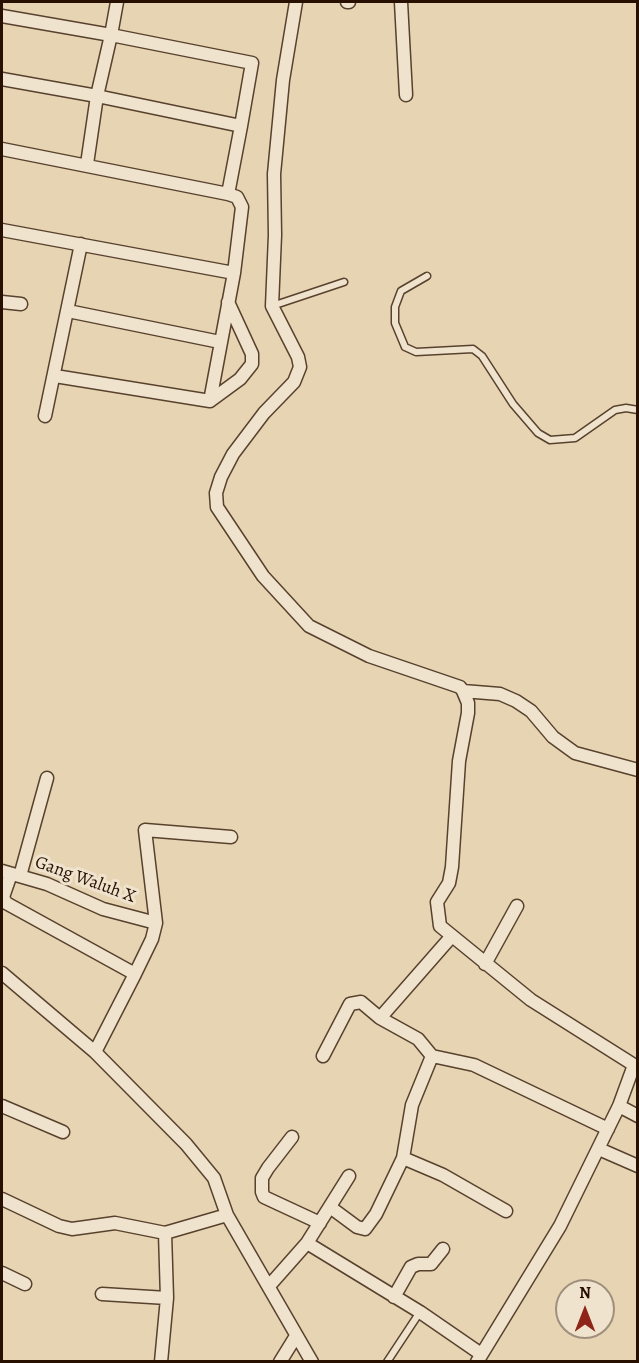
<!DOCTYPE html>
<html>
<head>
<meta charset="utf-8">
<style>
  body { margin:0 }
  #map { position:relative; width:639px; height:1363px; overflow:hidden; background:#e6d4b3; font-family:Alegreya,serif }
  canvas { display:block }
  .frame { position:absolute; inset:0; border:3px solid #281000; pointer-events:none }
  .north { position:absolute; left:555px; top:1279px; width:60px; height:60px; box-sizing:border-box; background:#efe3ce; border:2px solid #9f8f7c; border-radius:50%; rotate:0deg; font-size:16px; font-weight:700; line-height:24px; text-align:center; color:#281000 }
  .north::after { content:''; display:block; margin:auto; width:21px; height:27px; background:#8f2418; clip-path:polygon(50% 0,100% 100%,50% 72%,0 100%) }
</style>
</head>
<body>
<div id="map">
<canvas width="639" height="1363"></canvas>
<div class="frame"></div>
<div class="north">N</div>
</div>
<script>
const context = document.querySelector('canvas').getContext('2d');
context.lineJoin = 'round';
function shape(rows) {
  const path = new Path2D();
  for (const r of rows) {
    path.moveTo(r[0], r[1]);
    for (let i = 2; i < r.length; i += 2) path.lineTo(r[i], r[i + 1]);
  }
  return path;
}
function trace(path, color, width, dash) {
  context.strokeStyle = color;
  context.lineWidth = width;
  context.lineCap = dash ? 'butt' : 'round';
  context.setLineDash(dash || []);
  context.stroke(path);
}
function label(font, color, halo, rows, align = 'center') {
  context.font = font + ' Alegreya,serif';
  context.lineWidth = 6;
  context.setLineDash([]);
  context.textBaseline = 'middle';
  context.strokeStyle = halo;
  context.fillStyle = color;
  for (const [text, x, y, turn = 0] of rows) {
    context.save();
    context.translate(x, y);
    context.rotate((+turn || 0) * Math.PI / 180);
    context.textAlign = isNaN(turn) ? turn : align;
    if (halo) context.strokeText(text, 0, 0);
    context.fillText(text, 0, 0);
    context.restore();
  }
}
const lane = shape([
  [427,276,401,291,395,307,395,323,405,347,416,352,473,349,482,356,513,404,538,433,550,440,575,438,615,410,626,408,638,410],
  [272,306,344,282],
  [387,1362,420,1312]
]);
const street = shape([
  [296,2,283,80,274,174,275,235,272,306,298,357,300,367,294,382,264,413,233,454,221,477,216,493,217,507,263,576,309,626,369,656,460,687,463,691,468,703,468,713,459,761,452,867,449,883,437,902,440,926,531,1000,634,1065,619,1106,560,1226,477,1362],
  [347,2,349,2],
  [401,2,406,95],
  [2,16,111,35,117,2],
  [2,79,97,96,87,164],
  [2,149,228,194,237,197,242,207,234,273,2,230],
  [228,194,241,126,252,63,111,35,97,96,241,126],
  [2,302,21,304],
  [68,311,220,342],
  [55,376,210,401,240,379,252,364,252,354,228,302],
  [210,401,234,273],
  [45,416,81,244],
  [463,691,500,694,516,701,531,711,553,737,575,753,638,770],
  [2,871,47,884,103,909,156,923],
  [11,874,3,897,6,903,135,974,95,1052],
  [20,876,47,778],
  [485,964,517,906],
  [2,973,95,1052,186,1144,214,1178,227,1215,312,1362],
  [135,974,152,939,156,923,145,830,231,837],
  [323,1056,350,1004,361,1002,380,1018],
  [432,1056,474,1065,608,1129],
  [2,1106,63,1132],
  [619,1106,638,1116],
  [292,1137,268,1168,262,1178,262,1192,264,1197,320,1223],
  [599,1149,638,1166],
  [403,1158,443,1175,506,1211],
  [2,1199,59,1226,72,1229,115,1223,165,1233,167,1298,161,1362],
  [330,1207,357,1227,365,1229,376,1214,403,1158,412,1105,432,1056,418,1039,380,1018,451,937],
  [165,1233,227,1215],
  [307,1243,349,1176],
  [2,1273,25,1284],
  [269,1286,307,1243,420,1312,481,1354],
  [102,1294,167,1298],
  [394,1297,411,1267,418,1264,431,1264,443,1249],
  [280,1362,296,1336]
]);
const streetNames = [
  ["Gang Waluh X",85,880,20]
];
trace(lane, '#58412d', 9);
trace(street, '#58412d', 15);
trace(lane, '#efe3ce', 6);
trace(street, '#efe3ce', 12);
label('18px', '#281000', '#efe3ce', streetNames);
</script>
</body>
</html>
